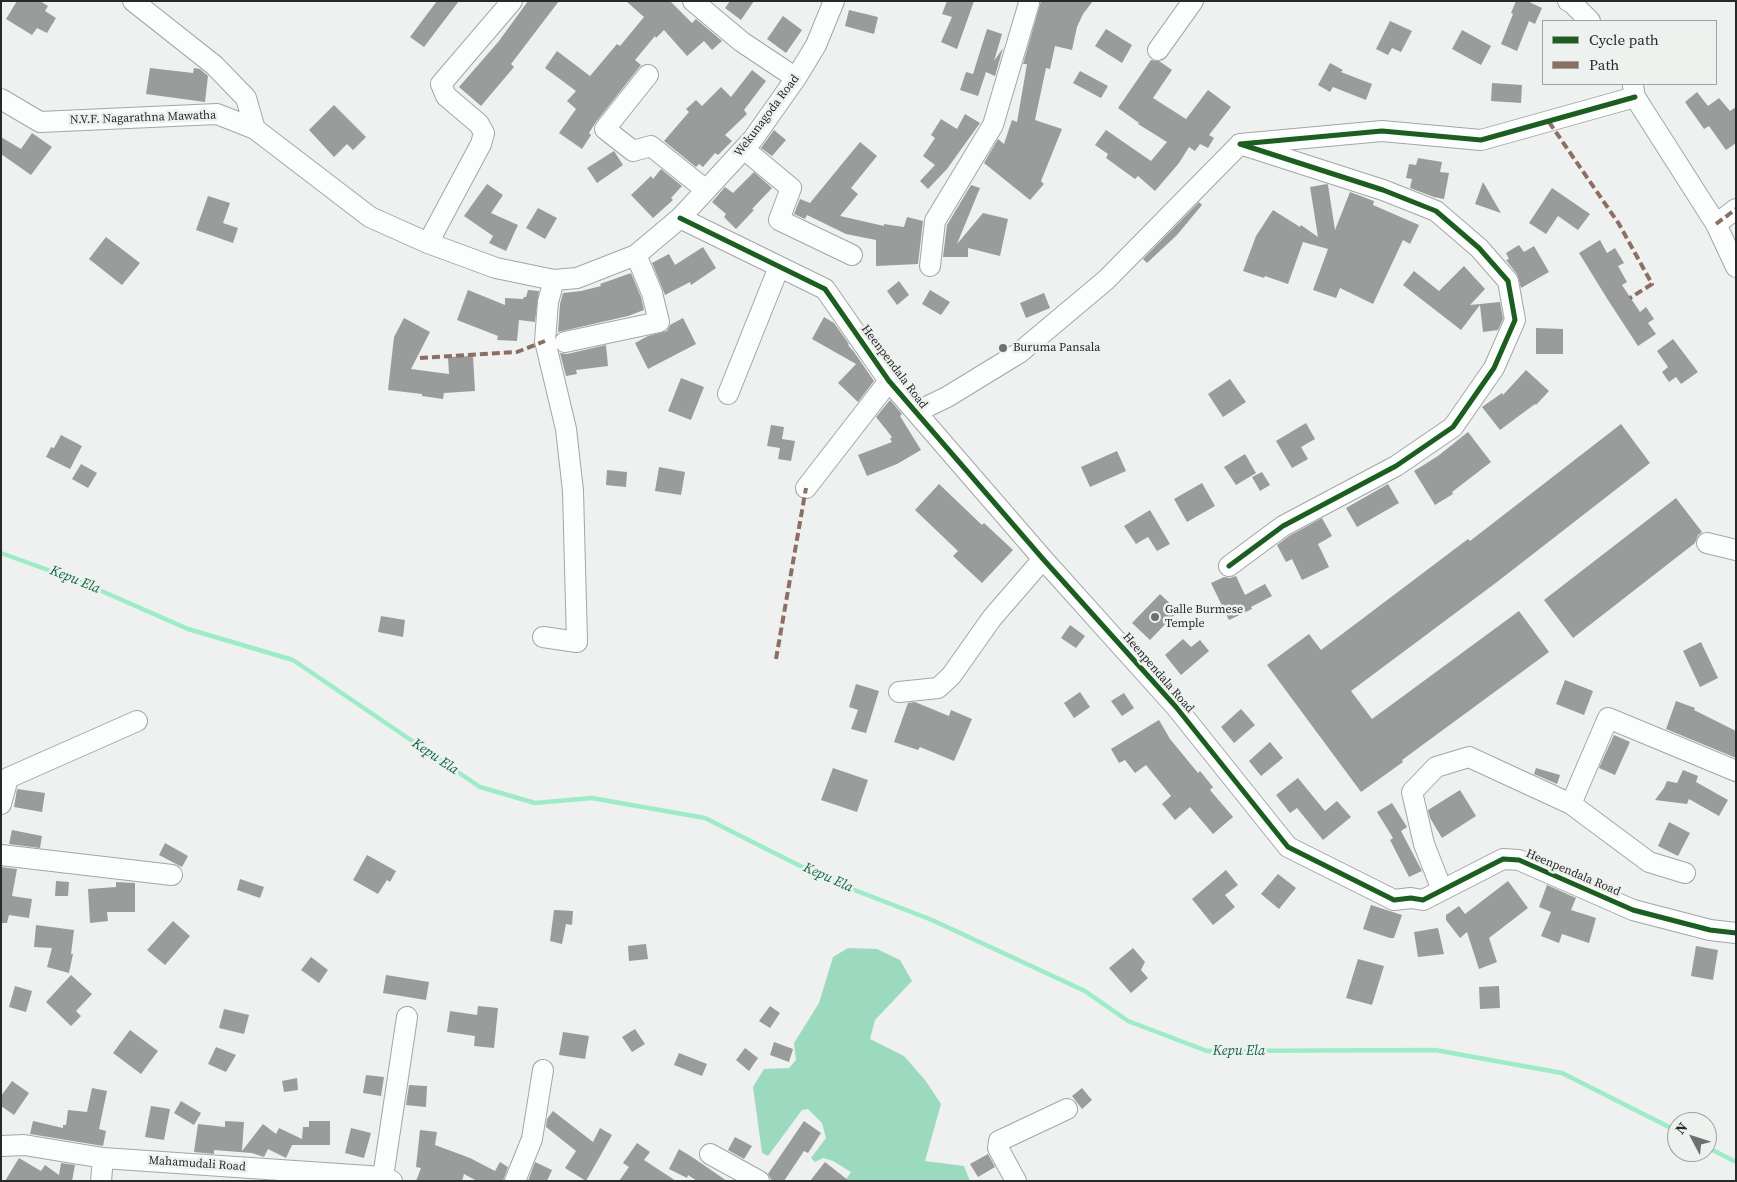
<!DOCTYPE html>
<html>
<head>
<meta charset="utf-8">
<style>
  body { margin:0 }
  #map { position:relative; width:1737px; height:1182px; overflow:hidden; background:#eef1ef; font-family:"Source Serif 4",serif }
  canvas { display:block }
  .frame { position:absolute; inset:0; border:2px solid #282a29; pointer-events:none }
  .legend { position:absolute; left:1542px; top:20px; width:175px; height:65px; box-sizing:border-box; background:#edf2ef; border:1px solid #9ea2a0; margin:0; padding:6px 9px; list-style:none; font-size:15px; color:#282a29 }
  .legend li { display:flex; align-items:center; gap:10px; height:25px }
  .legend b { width:25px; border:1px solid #9ea2a0 }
  .north { position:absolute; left:1667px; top:1112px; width:50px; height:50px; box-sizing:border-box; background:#edf2ef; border:1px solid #9ea2a0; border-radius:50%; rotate:310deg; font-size:14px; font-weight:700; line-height:20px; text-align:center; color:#282a29 }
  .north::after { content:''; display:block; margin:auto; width:18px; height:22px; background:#6d706e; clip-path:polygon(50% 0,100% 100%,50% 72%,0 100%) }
</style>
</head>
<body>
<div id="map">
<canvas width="1737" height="1182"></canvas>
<div class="frame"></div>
<ul class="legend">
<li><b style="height:6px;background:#1b5e20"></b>Cycle path</li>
<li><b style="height:6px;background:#8d6e63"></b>Path</li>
</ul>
<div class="north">N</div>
</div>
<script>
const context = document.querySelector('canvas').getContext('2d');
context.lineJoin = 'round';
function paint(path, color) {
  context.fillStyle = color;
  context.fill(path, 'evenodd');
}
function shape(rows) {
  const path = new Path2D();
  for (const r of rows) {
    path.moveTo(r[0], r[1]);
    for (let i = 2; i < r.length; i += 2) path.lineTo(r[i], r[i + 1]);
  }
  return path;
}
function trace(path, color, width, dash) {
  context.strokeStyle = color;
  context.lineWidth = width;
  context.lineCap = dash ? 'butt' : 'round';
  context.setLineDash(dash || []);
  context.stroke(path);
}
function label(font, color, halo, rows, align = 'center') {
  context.font = font + ' "Source Serif 4",serif';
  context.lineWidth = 5;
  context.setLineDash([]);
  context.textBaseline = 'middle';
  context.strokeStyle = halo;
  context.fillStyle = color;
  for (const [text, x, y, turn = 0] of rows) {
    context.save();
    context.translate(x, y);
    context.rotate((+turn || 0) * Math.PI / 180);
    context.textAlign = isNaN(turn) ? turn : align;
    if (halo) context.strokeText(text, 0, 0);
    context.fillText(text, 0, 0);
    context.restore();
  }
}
const forest = shape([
  [848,948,877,949,900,960,912,981,875,1020,870,1039,904,1056,925,1080,941,1104,925,1161,964,1166,970,1181,845,1181,851,1172,833,1161,823,1158,815,1162,811,1158,826,1138,822,1123,808,1109,802,1110,768,1156,762,1153,753,1087,764,1069,789,1068,796,1060,794,1043,819,1003,833,957]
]);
const stream = shape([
  [1,553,81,582,188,629,293,660,480,787,535,803,592,798,705,818,826,879,932,920,1085,991,1128,1021,1207,1051,1435,1050,1562,1073,1677,1131],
  [1707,1147,1736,1162]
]);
const building = shape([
  [17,1,40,1,48,6,45,11,56,18,47,33,37,28,32,35,6,19],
  [437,1,459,1,424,47,410,37],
  [528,1,559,1,511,64,514,67,481,106,459,87,499,41],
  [626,1,670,1,692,23,696,19,722,41,712,50,704,41,687,56,664,30,656,38,655,36,635,60,641,65,596,122,589,133,591,135,582,149,559,133,576,109,567,101,576,91,545,68,557,51,590,76,617,44,620,46,644,17],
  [730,1,754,1,741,20,725,8],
  [947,1,974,1,957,49,941,42,952,17,942,14],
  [1041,1,1093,1,1083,14,1077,27,1072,50,1055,46,1050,69,1046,68,1035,120,1062,129,1041,181,1044,184,1030,200,984,163,998,139,1004,144,1012,120,1017,122,1027,64,1023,64],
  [1516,1,1527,1,1542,8,1535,24,1529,21,1517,51,1501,44,1513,14,1511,13],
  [849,10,878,17,874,34,845,26],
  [783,16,802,30,786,53,767,39],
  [1390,21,1412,31,1401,52,1392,48,1388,55,1376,49],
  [987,29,1002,34,994,61,1003,48,995,76,986,72,978,96,960,90,966,72,973,74],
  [1106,29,1132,45,1122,63,1095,46],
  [1462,30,1491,46,1481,65,1452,49],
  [1151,60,1159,61,1172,70,1153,98,1186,119,1208,90,1231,107,1209,135,1214,138,1208,148,1200,144,1195,151,1189,147,1179,163,1155,191,1138,176,1135,179,1106,158,1108,154,1095,145,1106,130,1151,161,1167,142,1138,124,1139,123,1118,108],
  [1330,63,1343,70,1341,72,1372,84,1366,100,1333,87,1330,92,1318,85],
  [150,68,193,73,194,68,200,69,208,76,205,102,146,94],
  [752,70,766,81,744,110,747,114,725,135,732,141,718,155,715,153,703,167,699,164,696,167,664,141,689,112,686,109,696,100,702,106,721,87,731,97],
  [1080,71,1108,86,1101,98,1073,83],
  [1492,83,1522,85,1521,103,1491,101],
  [1697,92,1708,106,1719,98,1730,111,1736,107,1736,143,1726,150,1709,126,1704,129,1685,102],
  [334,105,366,137,353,150,347,144,334,157,309,130],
  [965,114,980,123,947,169,928,189,920,181,935,165,923,156,935,138,931,135,941,119,957,129],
  [774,130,786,140,772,156,761,148],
  [32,133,52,147,31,175,1,154,1,137,21,149],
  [860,142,877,156,851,188,858,194,840,216,884,226,884,224,904,227,907,217,923,221,918,264,876,266,876,240,846,234,807,215,805,219,794,214,800,199,810,203],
  [614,151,623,165,597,183,587,168],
  [1418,158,1442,162,1440,172,1449,173,1444,199,1434,197,1410,188,1412,179,1406,178,1409,164,1416,165],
  [661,169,682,186,671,198,673,200,653,218,631,195,651,176,653,179],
  [754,172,772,188,752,209,754,210,736,229,724,217,726,214,712,202,725,187,733,193],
  [1483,182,1501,213,1475,204],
  [487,184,503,195,491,213,518,225,506,251,489,243,493,236,464,216],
  [1327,184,1328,185,1335,230,1350,192,1374,201,1373,205,1419,225,1410,244,1403,240,1373,304,1340,288,1336,298,1313,290,1328,249,1303,242,1288,284,1265,276,1264,278,1243,271,1256,236,1273,210,1300,227,1301,225,1318,237,1310,187],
  [971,185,980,188,957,244,983,213,1008,219,1000,256,968,248,968,257,943,257,947,225],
  [1552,188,1590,214,1578,230,1558,216,1546,234,1529,223],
  [208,196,230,203,223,223,238,228,233,243,196,230],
  [1199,202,1202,205,1177,235,1147,263,1143,259],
  [538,208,557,218,545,239,526,228],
  [106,237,140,263,122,285,89,259],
  [1600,240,1607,253,1615,248,1624,263,1618,266,1627,282,1622,285,1640,312,1646,307,1654,319,1648,323,1656,334,1638,346,1608,300,1579,253],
  [1519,245,1524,252,1534,246,1549,272,1521,288,1517,274,1506,260,1509,259,1506,253],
  [703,247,716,268,691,285,690,282,665,295,652,263,669,254,675,265],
  [1464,266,1485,289,1470,305,1500,302,1503,319,1498,330,1483,332,1480,305,1461,330,1403,285,1414,271,1439,291],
  [631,273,641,297,644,310,628,316,558,332,560,304,563,293,581,291,601,286,600,284],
  [899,281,909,295,897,305,887,291],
  [468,290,505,305,505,298,523,299,524,297,526,297,528,290,539,291,535,322,519,320,517,341,497,340,498,336,457,320],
  [930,290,950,302,941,315,922,304],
  [1044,293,1050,308,1026,318,1020,303],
  [824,317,834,323,849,344,848,345,854,352,874,381,858,402,838,383,856,364,812,339],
  [404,318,430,332,411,369,449,374,448,357,473,356,475,391,444,393,443,399,422,396,422,394,388,390,394,337],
  [683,318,696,344,648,369,635,343,648,336,667,331,670,325],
  [1536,328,1563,329,1563,354,1536,354],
  [1673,339,1698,372,1681,384,1676,377,1669,382,1662,372,1668,367,1657,351],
  [606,345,608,366,576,370,577,374,566,376,560,353,567,354],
  [1526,370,1549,391,1536,405,1535,404,1500,430,1482,407,1502,393,1503,395],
  [681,378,704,387,691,420,668,411],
  [1230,379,1246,402,1223,417,1208,394],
  [890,400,902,414,900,416,921,450,897,464,867,476,858,455,892,442,890,439,892,437,876,417],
  [1306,423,1315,439,1301,447,1308,459,1292,468,1276,441],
  [1621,424,1650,463,1497,582,1351,691,1372,719,1519,611,1549,652,1402,760,1403,762,1361,792,1267,665,1309,634,1321,650,1468,539,1470,541],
  [771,425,784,427,782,439,795,441,791,461,778,459,780,448,767,446],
  [1468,432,1491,462,1452,492,1453,494,1435,505,1414,471,1438,456],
  [61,435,82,446,70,469,46,457,51,447,54,448],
  [1117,451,1126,471,1090,487,1081,467],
  [1245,454,1256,473,1236,485,1224,467],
  [81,464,97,473,88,488,72,479],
  [659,467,685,472,681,495,655,491],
  [607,470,627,472,626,487,606,485],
  [1262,472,1270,485,1260,491,1252,477],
  [1202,483,1215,506,1187,522,1174,499],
  [939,484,982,525,984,523,1013,550,982,583,953,556,958,551,915,510],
  [1388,484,1399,503,1357,527,1346,508],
  [1676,498,1702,532,1698,535,1695,543,1573,638,1544,600],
  [1150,510,1170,544,1157,551,1148,537,1136,544,1124,526],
  [1322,518,1332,536,1318,544,1329,567,1302,580,1292,559,1286,562,1277,545,1289,536],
  [1236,576,1245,595,1265,584,1272,596,1251,607,1252,609,1229,620,1211,583,1224,577,1230,578],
  [1160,594,1178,611,1150,640,1132,623],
  [381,616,405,620,403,637,378,632],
  [1070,625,1085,636,1076,648,1061,638],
  [1183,639,1191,647,1200,640,1209,651,1181,675,1165,655],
  [1701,642,1718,678,1700,687,1683,651],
  [1565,680,1593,691,1584,715,1556,704],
  [856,684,879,691,866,733,851,729,858,710,849,707],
  [1080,692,1090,707,1074,718,1064,703],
  [1124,693,1134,708,1122,716,1111,701],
  [1676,701,1695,708,1694,710,1736,731,1736,758,1666,729],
  [915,702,949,716,951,710,972,719,954,761,920,747,918,750,894,742,908,703],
  [1241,709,1255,725,1234,743,1221,727],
  [1159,720,1170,739,1198,773,1200,771,1213,787,1210,790,1233,817,1213,834,1190,807,1175,820,1162,804,1171,796,1146,765,1135,773,1125,760,1119,763,1111,749],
  [1614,735,1630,742,1615,775,1599,768],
  [1270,742,1283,758,1261,776,1249,761],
  [833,768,868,780,857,812,821,800],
  [1536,768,1560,775,1557,784,1534,774],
  [1683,770,1698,776,1696,782,1728,800,1719,816,1689,799,1687,804,1655,800,1664,788,1667,781,1677,783],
  [1298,778,1325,811,1337,801,1351,817,1323,840,1297,808,1290,813,1276,795],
  [17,789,45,793,42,812,14,807],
  [1460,790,1476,816,1442,838,1430,818,1428,810],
  [1392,803,1407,827,1401,831,1422,871,1409,877,1390,840,1393,838,1377,812],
  [1669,822,1690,833,1678,856,1658,846],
  [12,830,42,836,40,848,9,844],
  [165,843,188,856,182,867,159,855],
  [367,855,396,871,390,882,387,880,378,894,353,880],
  [1,867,17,869,12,896,32,899,29,918,9,915,7,923,1,923],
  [1226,870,1238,885,1225,895,1235,907,1213,925,1192,899],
  [1278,874,1296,888,1279,909,1261,894],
  [240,879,264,887,260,898,237,890],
  [56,881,69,882,68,896,55,896],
  [1508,881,1528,908,1489,938,1497,962,1479,969,1467,932,1460,938,1446,920,1446,915,1459,906,1465,914],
  [116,882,135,883,135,912,107,912,108,921,90,923,88,889,116,887],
  [1547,885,1576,898,1571,910,1596,918,1589,943,1562,934,1559,943,1541,936,1551,912,1539,907],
  [1371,905,1402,915,1394,938,1390,938,1363,929],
  [554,910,573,911,572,925,566,924,562,944,550,941],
  [173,921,190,936,165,965,147,950],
  [36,925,74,930,71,954,73,954,69,973,47,967,52,948,34,947],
  [1438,928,1444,954,1418,957,1414,932],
  [646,944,648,959,629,961,628,946],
  [1696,946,1718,950,1713,980,1691,976],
  [1133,948,1145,962,1141,970,1148,978,1131,993,1109,968],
  [311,957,328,970,319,983,301,970],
  [1358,959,1384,966,1372,1005,1346,998],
  [71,975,92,994,76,1011,81,1016,71,1026,46,1002],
  [386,975,429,982,426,1000,383,993],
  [15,986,32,991,26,1012,9,1007],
  [1499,986,1500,1008,1480,1009,1479,987],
  [478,1006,498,1008,494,1048,474,1046,475,1036,447,1032,450,1011,477,1015],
  [770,1006,780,1013,770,1028,759,1021],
  [224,1009,249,1015,244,1034,219,1028],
  [635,1029,645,1044,632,1052,622,1037],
  [130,1030,158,1051,141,1074,113,1053],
  [563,1032,589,1036,585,1059,559,1055],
  [774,1042,793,1049,789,1062,770,1055],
  [216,1047,236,1055,226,1072,208,1064],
  [745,1048,758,1058,749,1071,736,1060],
  [679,1053,707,1064,702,1076,674,1065],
  [366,1075,384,1077,381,1096,363,1093],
  [297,1078,298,1090,284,1092,282,1081],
  [12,1081,29,1093,14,1115,1,1106,1,1096],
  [409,1085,427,1086,426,1107,406,1105],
  [92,1088,107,1091,99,1129,106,1131,103,1146,30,1134,33,1121,63,1128,63,1125,66,1125,68,1110,87,1112],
  [1082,1088,1092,1100,1082,1109,1072,1096],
  [181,1101,201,1113,194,1125,174,1113],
  [151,1106,170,1109,164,1140,145,1137],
  [553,1111,593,1142,600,1128,612,1135,586,1181,565,1168,576,1151,546,1127,547,1119],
  [225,1121,244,1122,242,1151,263,1124,276,1134,279,1128,302,1139,303,1127,309,1127,309,1121,330,1121,330,1145,292,1145,286,1158,268,1149,264,1157,252,1153,214,1150,214,1154,194,1152,198,1124,225,1127],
  [804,1121,821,1133,808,1153,804,1151,784,1181,772,1181,768,1174],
  [351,1128,371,1133,364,1158,345,1153],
  [420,1130,437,1132,435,1145,470,1158,495,1171,500,1162,508,1167,503,1181,477,1181,464,1174,462,1181,416,1181,421,1168,416,1167],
  [735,1137,752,1146,744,1159,728,1150],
  [637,1143,650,1152,644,1160,676,1181,619,1181,629,1167,623,1163],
  [679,1149,692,1157,727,1181,697,1181,688,1175,687,1178,669,1169],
  [988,1154,995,1167,978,1177,970,1164],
  [19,1158,41,1171,45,1165,59,1175,61,1163,75,1165,72,1181,5,1181],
  [535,1162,552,1170,547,1181,528,1181],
  [825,1162,849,1181,810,1181]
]);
const minor = shape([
  [133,1,214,65,246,98,255,129],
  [693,1,742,42,796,78],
  [1568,1,1572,3,1590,21],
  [1158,50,1193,1],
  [648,75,605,129,633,151,651,146,706,190],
  [1633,86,1635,97,1716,224,1736,267],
  [1,99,40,122,217,114,255,129,370,217,428,243,496,268,554,280,577,278,636,255,680,218,706,190,753,139,796,78,816,45,834,1],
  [744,149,791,188,779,220,852,255],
  [680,218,825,289,889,381,1043,559,1176,707,1288,847,1394,900,1411,898,1423,900,1503,859,1519,860,1633,910,1710,930,1736,933],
  [1716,224,1736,209],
  [428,243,481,144,484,133,479,124,446,96,441,84,512,1],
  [930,266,935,221,993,125,1029,3],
  [565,342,659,322,652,293,636,255],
  [728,394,779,267],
  [916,412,947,397,1019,353,1106,280,1240,144],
  [806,488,889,381],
  [1707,543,1736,550],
  [1229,566,1283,526,1396,466,1453,427,1494,368,1515,320,1508,281,1479,248,1436,211,1383,190,1240,144,1382,131,1481,140,1635,97],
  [543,637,577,642,573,491,566,429,545,341,548,302,554,280],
  [899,692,938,688,951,676,992,618,1043,559],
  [1,804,8,778,137,721],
  [1571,804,1608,718,1736,771],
  [1,855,172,875],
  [1442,890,1424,844,1412,792,1436,767,1469,757,1571,804,1649,862,1685,873],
  [1,1146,24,1145,103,1158,383,1177,392,1181],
  [710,1154,759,1181],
  [383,1177,407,1017],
  [101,1181,103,1158],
  [515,1181,532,1139,543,1070],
  [1016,1181,998,1148,999,1141,1067,1109]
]);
const quiet = shape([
  [1549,122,1619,224,1652,284,1630,298],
  [1716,224,1736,209],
  [420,358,517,352,545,341],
  [776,659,806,488]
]);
const cycleway = shape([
  [680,218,825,289,889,381,1043,559,1176,707,1288,847,1394,900,1411,898,1423,900,1503,859,1519,860,1633,910,1710,930,1736,933],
  [1229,566,1283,526,1396,466,1453,427,1494,368,1515,320,1508,281,1479,248,1436,211,1383,190,1240,144,1382,131,1481,140,1635,97]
]);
const markers = [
  [1003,348,5,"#6d706e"],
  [1155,617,5,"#6d706e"]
];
const streetNames = [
  ["Wekunagoda Road",767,116,-53],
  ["N.V.F. Nagarathna Mawatha",143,118,-2],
  ["Heenpendala Road",894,367,53],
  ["Heenpendala Road",1158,673,49],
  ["Heenpendala Road",1573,873,23],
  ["Mahamudali Road",197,1164,4]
];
const poiNames = [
  ["Buruma Pansala",1013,348],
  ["Galle Burmese",1165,610],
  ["Temple",1165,624]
];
const waterNames = [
  ["Kepu Ela",75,580,22],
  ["Kepu Ela",435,757,34],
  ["Kepu Ela",828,878,24],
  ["Kepu Ela",1239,1051]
];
paint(forest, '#9cdabf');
trace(stream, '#9eebc7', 4.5);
paint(building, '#999c9a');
trace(minor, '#a4a6a5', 22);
trace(minor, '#fcfdfd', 20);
trace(quiet, '#8d6e63', 4, [8, 4]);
trace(cycleway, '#1b5e20', 5);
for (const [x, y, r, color] of markers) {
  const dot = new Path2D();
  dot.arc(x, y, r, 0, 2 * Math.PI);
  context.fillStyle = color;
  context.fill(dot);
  trace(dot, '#edf2ef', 2);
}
label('12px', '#282a29', '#edf2ef', streetNames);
label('12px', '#282a29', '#edf2ef', poiNames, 'left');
label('italic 14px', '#136748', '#edf2ef', waterNames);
</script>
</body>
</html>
